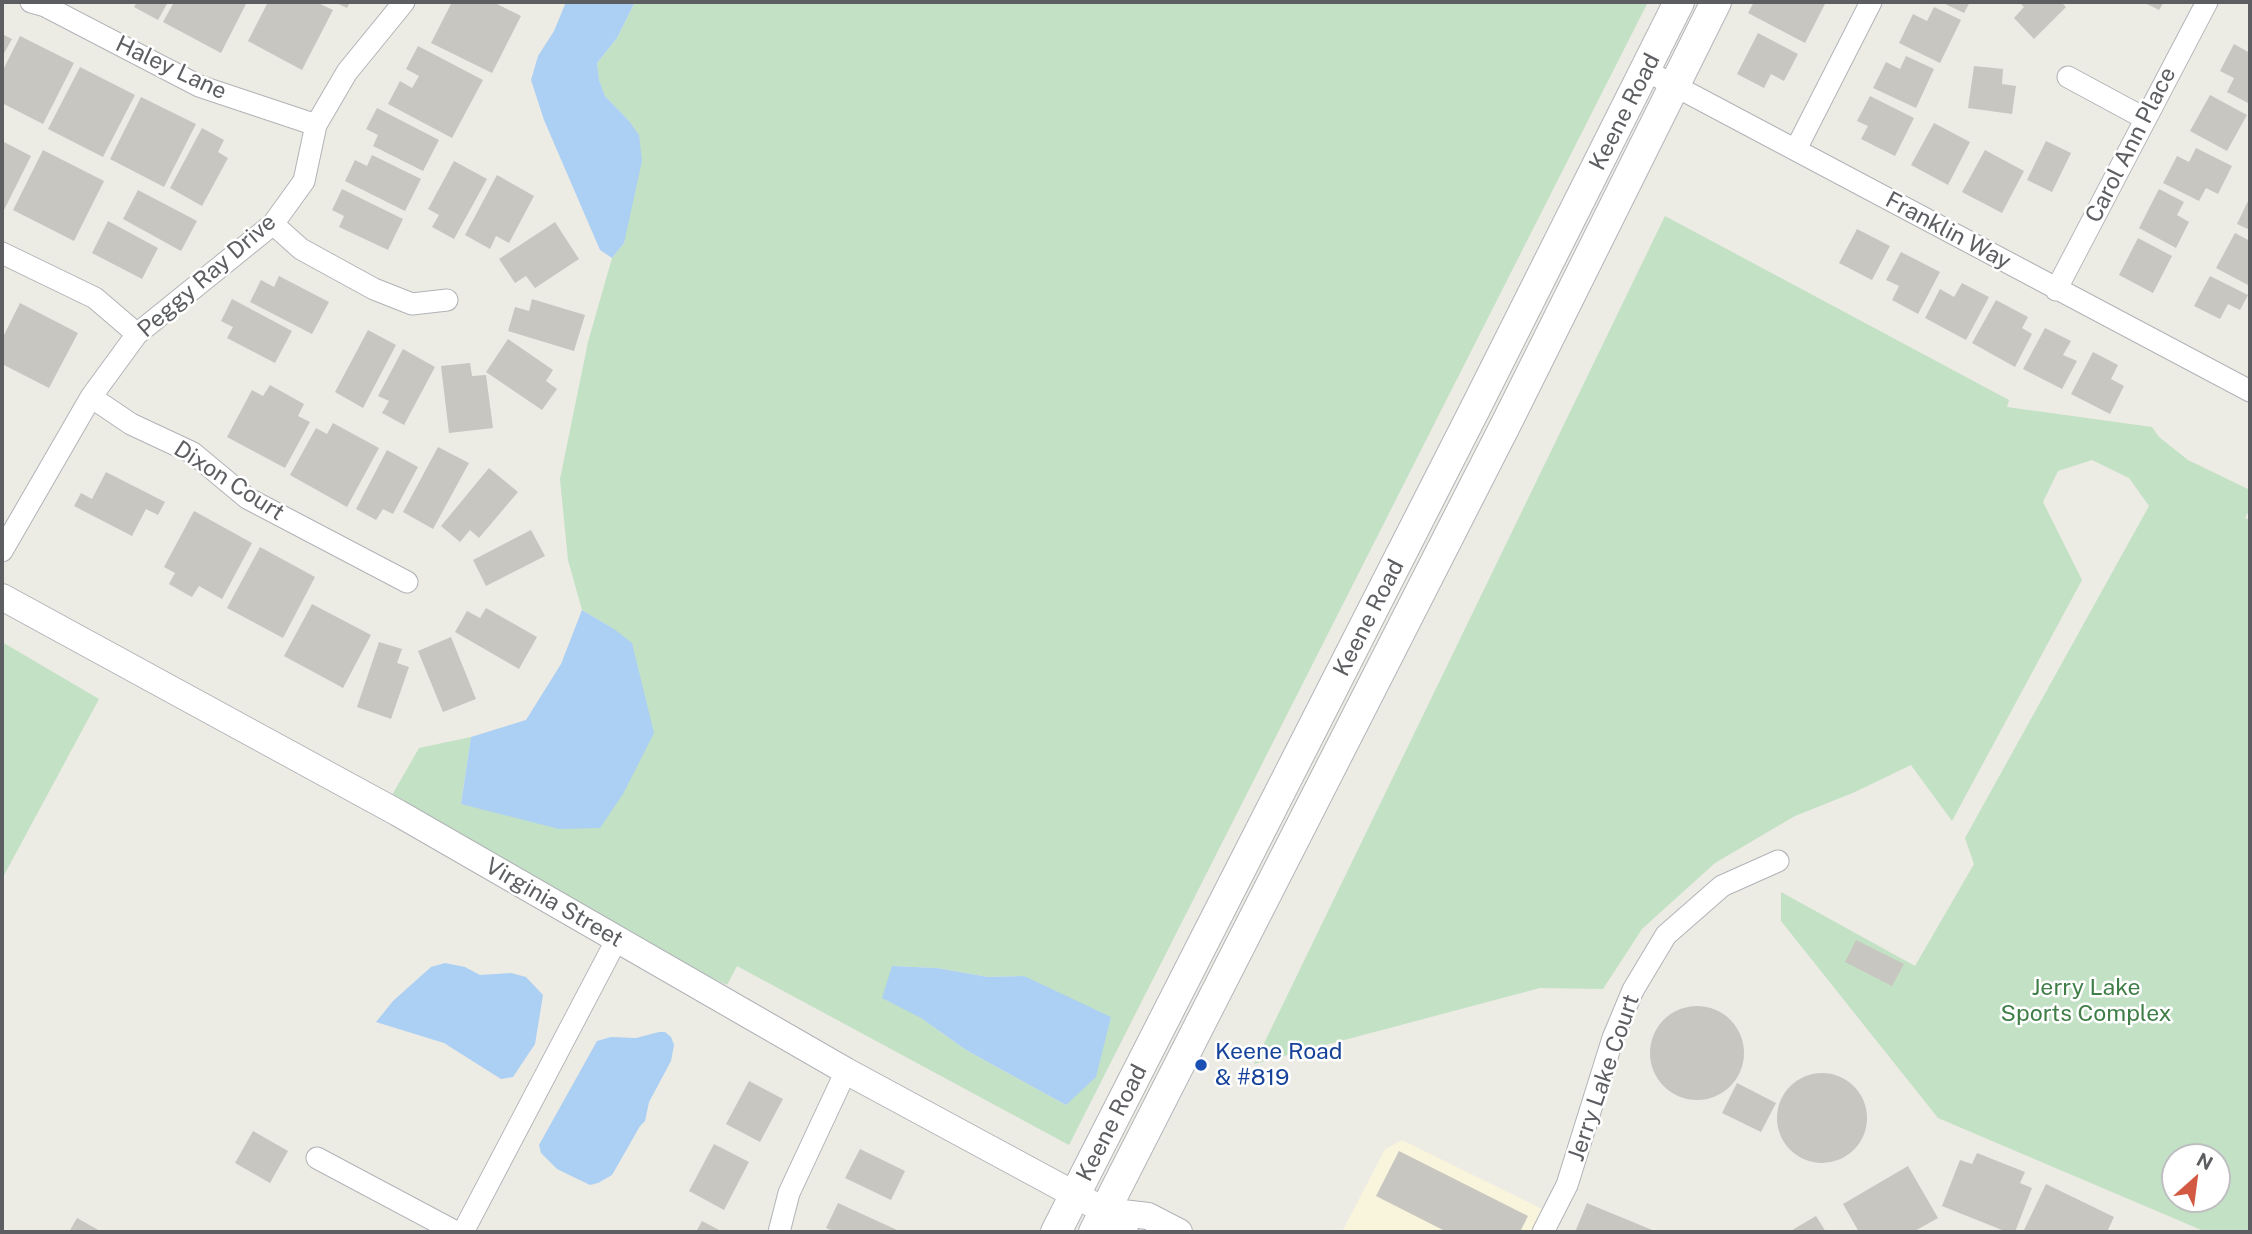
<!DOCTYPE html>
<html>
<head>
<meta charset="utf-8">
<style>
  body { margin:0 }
  #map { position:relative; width:2252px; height:1234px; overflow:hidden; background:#ecebe4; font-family:"Public Sans",sans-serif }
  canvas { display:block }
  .frame { position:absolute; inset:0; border:4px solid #5c5e62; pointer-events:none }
  .north { position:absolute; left:2161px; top:1143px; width:70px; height:70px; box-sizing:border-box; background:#fff; border:2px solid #bebfc0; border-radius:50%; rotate:28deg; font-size:19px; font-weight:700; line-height:28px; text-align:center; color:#5c5e62 }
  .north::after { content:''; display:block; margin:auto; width:24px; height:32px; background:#d25a43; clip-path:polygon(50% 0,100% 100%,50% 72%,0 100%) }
</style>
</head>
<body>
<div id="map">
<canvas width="2252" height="1234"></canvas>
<div class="frame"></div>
<div class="north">N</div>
</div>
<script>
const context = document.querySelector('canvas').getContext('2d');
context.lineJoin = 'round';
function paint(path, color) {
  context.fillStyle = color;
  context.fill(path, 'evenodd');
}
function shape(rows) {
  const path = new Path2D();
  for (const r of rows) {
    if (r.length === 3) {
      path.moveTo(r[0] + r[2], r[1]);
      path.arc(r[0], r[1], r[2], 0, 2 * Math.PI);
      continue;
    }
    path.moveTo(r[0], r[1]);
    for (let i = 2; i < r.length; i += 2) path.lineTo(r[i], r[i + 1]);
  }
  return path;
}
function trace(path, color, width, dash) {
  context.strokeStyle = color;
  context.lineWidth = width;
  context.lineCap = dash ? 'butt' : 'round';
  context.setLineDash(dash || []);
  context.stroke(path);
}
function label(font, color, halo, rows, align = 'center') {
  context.font = font + ' "Public Sans",sans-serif';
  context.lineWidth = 5;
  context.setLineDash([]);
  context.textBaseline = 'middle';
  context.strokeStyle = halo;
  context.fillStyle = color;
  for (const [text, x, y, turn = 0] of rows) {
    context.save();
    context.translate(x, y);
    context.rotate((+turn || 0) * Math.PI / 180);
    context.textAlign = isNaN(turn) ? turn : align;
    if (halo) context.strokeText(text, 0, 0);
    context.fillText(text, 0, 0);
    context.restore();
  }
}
const commercial = shape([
  [1402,1140,1544,1210,1533,1232,1342,1232,1385,1149]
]);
const green = shape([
  [635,2,1648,2,1069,1145,737,966,727,985,678,962,391,797,419,748,471,737,461,804,494,811,614,629,582,610,568,560,560,479,588,342,612,258,624,243,629,121,605,96,599,80,597,63,617,38],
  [892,966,937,968,988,977,1024,976,1066,1105,966,1050,921,1018],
  [1665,216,2009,400,2007,407,2152,427,2159,437,2188,460,2250,490,2250,509,2245,518,2250,520,2250,1232,2206,1232,1938,1118,1781,921,1781,892,1915,966,1974,864,1965,838,2149,506,2129,478,2092,460,2058,471,2043,502,2082,580,1952,821,1911,765,1855,792,1795,816,1715,863,1642,929,1603,989,1540,988,1254,1064],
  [2175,1157,2217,1157,2217,1199,2175,1199],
  [2,642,99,699,2,879]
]);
const water = shape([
  [566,2,635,2,617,38,597,63,599,80,605,96,629,121,639,135,642,161,624,243,612,258,600,250,544,120,531,80,538,56,554,31],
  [582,610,614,629,632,643,654,733,623,794,600,828,559,829,461,804,471,737,526,720,561,664],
  [445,963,465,967,480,975,511,973,526,977,543,995,535,1044,513,1077,501,1079,444,1043,376,1022,393,1001,431,967],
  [892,966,937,968,988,977,1024,976,1111,1017,1096,1077,1066,1105,966,1050,921,1018,882,998],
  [659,1032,665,1032,671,1037,674,1045,671,1061,649,1102,645,1121,640,1126,612,1175,598,1183,590,1185,557,1169,541,1153,539,1145,597,1041,611,1037,636,1038]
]);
const building = shape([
  [137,2,168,2,158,20,134,7],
  [174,2,247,2,221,53,163,22],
  [268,2,316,2,333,10,302,70,248,41],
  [334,2,350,2,347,8],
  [452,2,493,2,521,16,492,73,431,43],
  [1754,2,1826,2,1805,43,1748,13],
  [1941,2,1970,2,1964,13],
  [2019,2,2061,2,2066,7,2034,39,2014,18,2024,7],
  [2143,2,2164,2,2159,10],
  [1934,7,1961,20,1940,63,1899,43,1913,14,1927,21],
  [1758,33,1798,54,1784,81,1771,74,1764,88,1737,74],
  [2,34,12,39,2,57],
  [20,36,74,63,43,124,2,103,2,72],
  [2234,44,2250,53,2250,104,2227,92,2234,78,2220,71],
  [418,46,483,80,452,138,388,104,400,81,412,88,419,76,406,69],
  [1906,56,1934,69,1916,108,1873,88,1886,62,1900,69],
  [1974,66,2003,69,2002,84,2016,86,2012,114,1968,108],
  [80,67,135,95,103,157,48,129],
  [2210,95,2247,115,2227,151,2190,131],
  [1870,96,1914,118,1895,156,1861,139,1868,126,1857,121],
  [141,97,196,124,164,187,110,159],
  [377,108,439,140,423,171,373,146,378,135,366,129],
  [1934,123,1970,142,1948,185,1911,165],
  [202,128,224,140,218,152,228,158,202,206,170,188],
  [2,141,31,156,4,210,2,209],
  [2046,141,2071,153,2052,192,2027,180],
  [2196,148,2232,166,2218,194,2206,188,2199,201,2163,183,2177,156,2189,162],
  [43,150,104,181,74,241,13,210],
  [1985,150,2024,171,2002,213,1962,192],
  [372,155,421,179,405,211,345,181,355,160,367,166],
  [454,161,487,179,454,239,432,227,439,215,428,209],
  [497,175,534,196,509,243,496,236,490,249,465,235],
  [342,189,403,219,388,250,339,227,344,216,332,210],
  [2159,189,2184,202,2177,215,2189,222,2176,248,2139,228],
  [138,190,197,221,181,251,123,219],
  [2250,197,2250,230,2237,224],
  [108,221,158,248,142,279,92,253],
  [555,222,579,259,535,288,526,276,515,283,499,259],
  [1857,229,1890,246,1872,280,1839,263],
  [2235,233,2250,241,2250,286,2216,268],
  [2138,238,2172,256,2153,293,2119,275],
  [1901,252,1940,272,1918,314,1892,300,1899,286,1886,280],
  [279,276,329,302,312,334,250,302,261,280,274,287],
  [2210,276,2248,295,2240,310,2228,304,2220,319,2194,306],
  [1962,283,1989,297,1966,340,1925,318,1940,289,1954,297],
  [232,299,292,331,275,363,227,338,233,327,221,321],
  [532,299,585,315,574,351,508,331,515,307,529,311],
  [1996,300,2028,317,2022,328,2032,334,2015,367,1972,343],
  [20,303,78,333,49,388,2,364,2,339],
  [2045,328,2071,341,2063,355,2077,361,2062,389,2023,369],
  [368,330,396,345,363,408,335,392],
  [508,339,553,370,546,381,557,389,542,410,486,372],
  [403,349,435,367,404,425,382,413,389,401,378,396],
  [2093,352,2118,365,2111,379,2124,386,2110,414,2071,394],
  [470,363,472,376,486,375,493,428,449,433,441,366],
  [270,385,304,404,298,416,310,422,285,468,227,437,252,390,263,396],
  [333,423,379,448,347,507,290,475,316,428,327,434],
  [438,447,469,463,433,529,403,512],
  [387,450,418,467,393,514,383,509,376,520,356,509],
  [489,468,518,492,479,538,470,530,460,542,441,526],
  [106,472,165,502,158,515,146,509,132,536,74,506,81,493,92,499],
  [194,511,252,543,222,599,199,586,192,597,188,595,169,584,175,573,164,567],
  [531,530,545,556,486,586,473,560],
  [260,547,315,577,283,638,227,608],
  [312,604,371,635,343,688,284,656],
  [486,608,537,637,519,669,455,632,467,611,480,618],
  [451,637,476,699,443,712,418,651],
  [379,642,402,649,397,663,409,667,391,719,357,707],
  [1856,940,1904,964,1892,986,1845,962],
  [1697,1053,47],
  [1822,1118,45],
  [749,1081,783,1099,760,1142,726,1124],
  [1737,1083,1776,1103,1761,1132,1722,1113],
  [253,1131,288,1151,270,1183,235,1163],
  [714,1144,749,1162,724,1210,689,1191],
  [860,1149,905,1171,891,1200,845,1178],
  [1399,1151,1528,1216,1520,1232,1447,1232,1376,1196],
  [1977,1153,2025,1172,2020,1183,2032,1188,2015,1232,2007,1232,1942,1206,1960,1160,1972,1164],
  [1908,1166,1938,1218,1913,1232,1859,1232,1843,1204],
  [2046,1184,2114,1217,2107,1232,2023,1232],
  [838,1203,897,1230,896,1232,836,1232,826,1228],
  [1587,1203,1589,1204,1657,1232,1575,1232],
  [1816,1216,1826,1232,1789,1232,1799,1226],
  [77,1218,102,1232,69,1232],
  [702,1221,723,1232,696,1232]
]);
const minor = shape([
  [31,2,45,6,199,86,316,125],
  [1645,70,2250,391],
  [2068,77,2144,118],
  [1796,149,1871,2],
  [273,224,301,249,374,289,412,304,447,300],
  [2,253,95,298,137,334],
  [2056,290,2207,2],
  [91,397,131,424,193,453,247,498,407,582],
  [2,551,91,397,137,334,273,224,304,181,316,125,347,72,404,2],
  [317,1158,456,1232],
  [463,1232,617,939],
  [779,1232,789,1193,846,1071],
  [1543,1232,1567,1185,1613,1038,1633,990,1666,935,1722,886,1778,861]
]);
const tertiary = shape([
  [2,597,398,813,846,1071,1105,1211,1125,1232],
  [1105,1211,1148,1216,1179,1232]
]);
const secondary = shape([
  [1056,1232,1477,405,1679,2],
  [1094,1232,1508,420,1716,2]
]);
const markers = [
  [1201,1065,7,"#1a4fb4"]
];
const streetNames = [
  ["Haley Lane",171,68,25],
  ["Keene Road",1625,112,-63],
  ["Carol Ann Place",2131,145,-63],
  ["Franklin Way",1948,231,28],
  ["Peggy Ray Drive",207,276,-41],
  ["Dixon Court",229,481,33],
  ["Keene Road",1369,618,-63],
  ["Virginia Street",554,903,30],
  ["Jerry Lake Court",1604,1078,-71],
  ["Keene Road",1112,1123,-63]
];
const parkNames = [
  ["Jerry Lake",2086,988],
  ["Sports Complex",2086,1014]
];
const transitNames = [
  ["Keene Road",1215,1052],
  ["& #819",1215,1078]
];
paint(commercial, '#f9f5dc');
paint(green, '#c3e1c5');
paint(water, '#accff4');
paint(building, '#c8c6c0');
trace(minor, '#b1b3b7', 23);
trace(tertiary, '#b1b3b7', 28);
trace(secondary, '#b3b5b9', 32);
trace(minor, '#fff', 21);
trace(tertiary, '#fff', 26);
trace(secondary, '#fff', 30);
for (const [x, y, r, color] of markers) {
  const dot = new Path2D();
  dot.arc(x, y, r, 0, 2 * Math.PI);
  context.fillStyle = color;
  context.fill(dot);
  trace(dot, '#fff', 2.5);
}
label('23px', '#5c5e62', '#fff', streetNames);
label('23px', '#3f7e47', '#fff', parkNames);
label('23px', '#164399', '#fff', transitNames, 'left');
</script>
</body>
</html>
